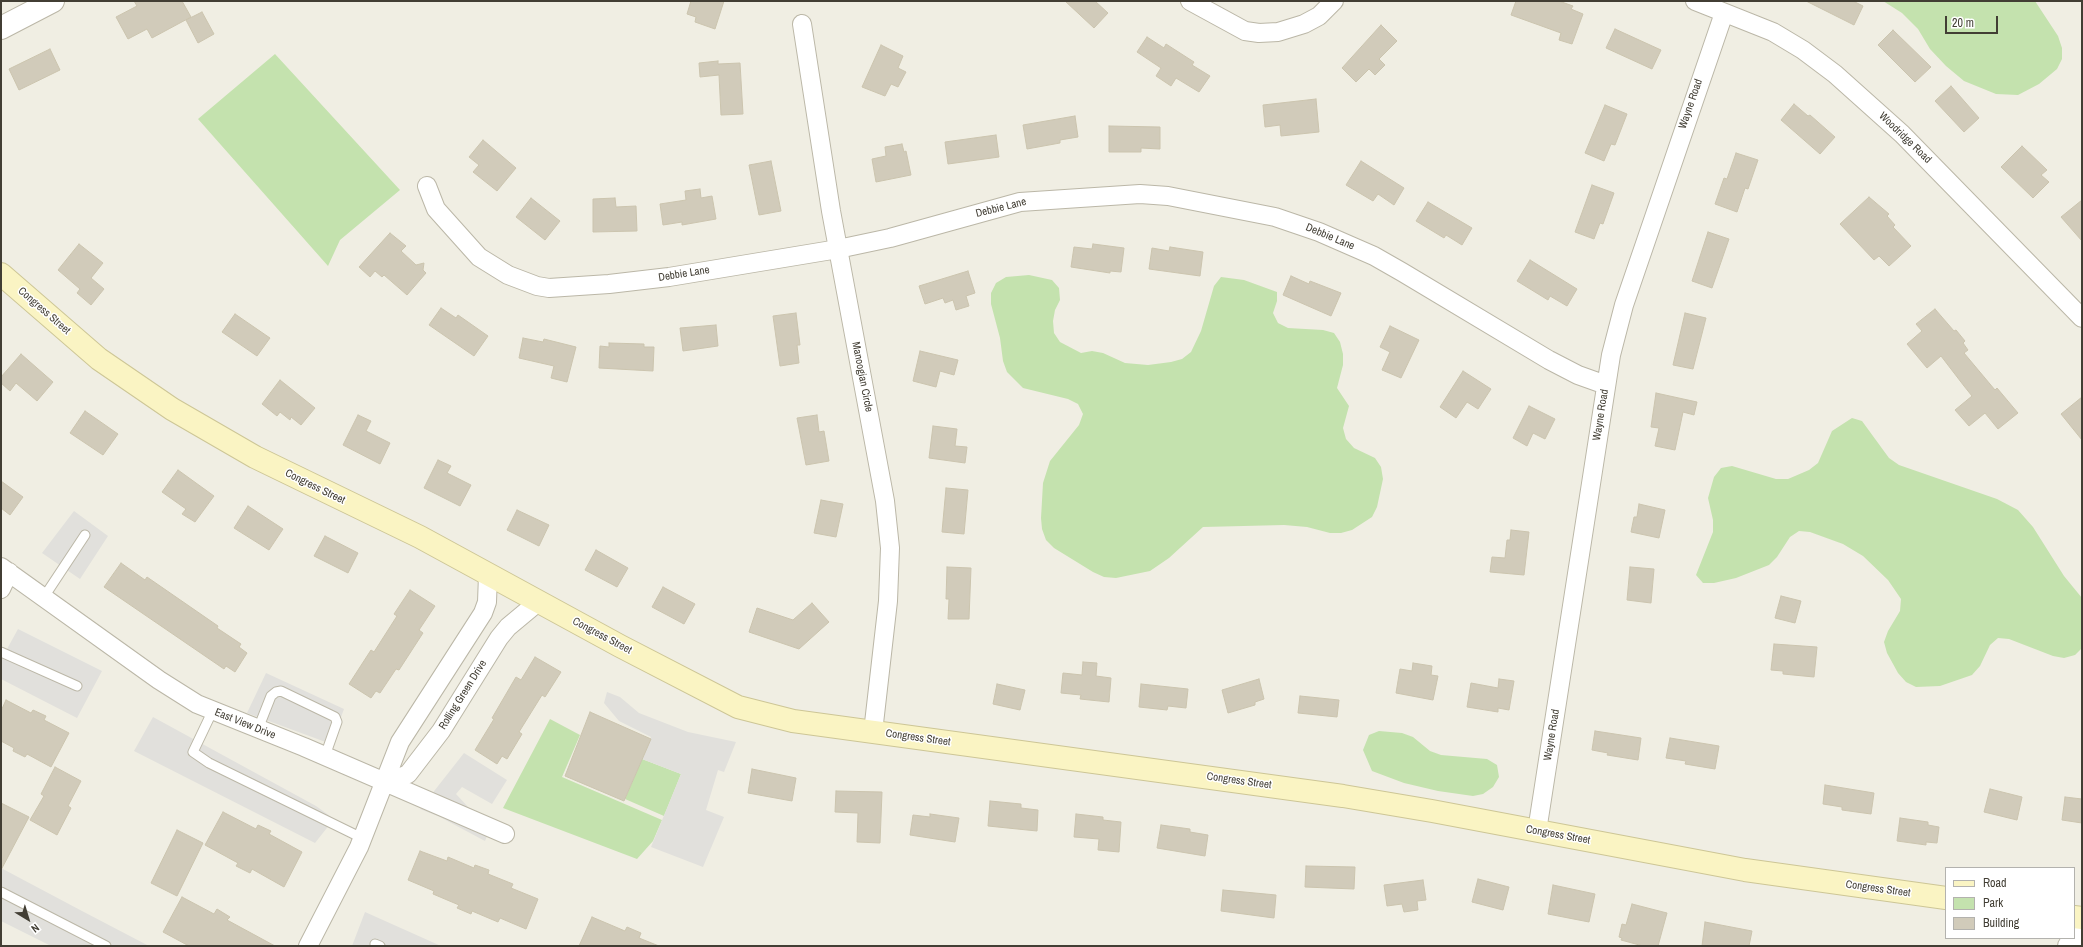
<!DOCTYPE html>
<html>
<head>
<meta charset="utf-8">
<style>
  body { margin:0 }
  #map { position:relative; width:2083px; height:947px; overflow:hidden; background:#f0eee3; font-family:"Archivo Narrow",sans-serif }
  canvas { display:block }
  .frame { position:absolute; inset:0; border:2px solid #423e34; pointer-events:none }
  .legend { position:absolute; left:1945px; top:867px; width:130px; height:72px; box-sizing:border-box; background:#fff; border:1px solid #b3b2ae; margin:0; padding:5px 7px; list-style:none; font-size:12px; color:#423e34 }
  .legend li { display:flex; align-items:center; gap:8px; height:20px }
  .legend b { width:20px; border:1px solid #b3b2ae }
  .north { position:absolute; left:8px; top:899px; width:40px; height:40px; -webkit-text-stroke:3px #fff; paint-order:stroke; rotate:142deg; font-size:11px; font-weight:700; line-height:16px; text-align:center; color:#423e34 }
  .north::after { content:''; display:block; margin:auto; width:14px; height:18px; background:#423e34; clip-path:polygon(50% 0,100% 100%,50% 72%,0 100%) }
  .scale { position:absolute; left:1945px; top:16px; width:53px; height:18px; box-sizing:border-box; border:2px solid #423e34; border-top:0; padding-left:5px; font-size:12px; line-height:14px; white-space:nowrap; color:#423e34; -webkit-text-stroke:3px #fff; paint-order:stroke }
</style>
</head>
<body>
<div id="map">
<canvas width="2083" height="947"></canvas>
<div class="frame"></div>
<ul class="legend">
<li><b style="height:5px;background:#faf4c3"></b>Road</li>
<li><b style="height:11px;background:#c4e2ae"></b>Park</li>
<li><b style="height:11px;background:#d1cbba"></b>Building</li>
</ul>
<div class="north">N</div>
<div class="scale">20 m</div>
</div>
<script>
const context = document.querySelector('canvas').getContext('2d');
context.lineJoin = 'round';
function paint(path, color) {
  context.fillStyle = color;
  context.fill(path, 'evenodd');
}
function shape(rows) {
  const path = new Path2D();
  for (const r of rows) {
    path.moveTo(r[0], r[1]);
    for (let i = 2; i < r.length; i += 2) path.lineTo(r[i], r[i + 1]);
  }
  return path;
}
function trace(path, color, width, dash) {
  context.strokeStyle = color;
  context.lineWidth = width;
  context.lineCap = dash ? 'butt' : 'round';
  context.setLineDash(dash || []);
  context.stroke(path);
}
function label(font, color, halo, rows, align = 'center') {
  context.font = font + ' "Archivo Narrow",sans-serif';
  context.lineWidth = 3;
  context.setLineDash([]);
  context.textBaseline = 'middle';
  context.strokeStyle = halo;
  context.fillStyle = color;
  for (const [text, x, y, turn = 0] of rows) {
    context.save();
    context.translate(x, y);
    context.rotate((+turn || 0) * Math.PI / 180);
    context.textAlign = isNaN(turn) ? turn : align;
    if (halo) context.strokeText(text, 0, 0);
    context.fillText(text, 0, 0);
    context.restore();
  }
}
const green = shape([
  [1883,1,2035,1,2058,36,2062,48,2062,59,2057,69,2039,84,2018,95,1996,94,1964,81,1946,66,1930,49,1918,29,1902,13],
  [275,54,400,190,340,240,328,266,198,119],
  [1029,275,1052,280,1059,288,1060,300,1055,310,1053,321,1054,333,1060,342,1081,353,1092,351,1103,353,1125,363,1148,365,1171,362,1182,359,1191,352,1201,331,1214,286,1221,277,1244,280,1277,292,1277,301,1273,313,1278,323,1288,328,1323,330,1334,333,1340,342,1343,354,1343,365,1337,388,1349,406,1343,428,1346,439,1354,448,1375,458,1381,467,1383,479,1377,507,1372,517,1352,530,1341,533,1330,533,1307,527,1284,525,1203,527,1169,558,1150,571,1116,578,1104,577,1093,572,1054,548,1046,540,1042,529,1041,518,1043,483,1050,461,1079,425,1083,414,1078,404,1068,399,1023,388,1007,372,1003,361,1000,338,991,304,991,293,996,283,1006,277],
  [1852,418,1862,421,1889,458,1899,465,1997,499,2018,510,2033,527,2064,576,2082,598,2082,648,2075,655,2064,658,2053,656,2009,639,1998,638,1990,645,1980,666,1972,675,1940,686,1916,687,1906,682,1898,673,1887,653,1884,642,1888,631,1900,611,1901,599,1888,580,1863,556,1843,544,1810,532,1799,531,1790,537,1777,557,1769,565,1736,578,1714,583,1703,583,1696,575,1713,532,1713,520,1708,498,1714,477,1721,468,1732,466,1776,479,1788,479,1809,470,1818,463,1832,431],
  [550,719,580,735,562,777,662,820,653,841,637,859,503,808],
  [1379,731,1402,733,1413,737,1430,751,1441,755,1487,759,1497,765,1499,777,1493,787,1483,794,1473,796,1438,791,1404,783,1372,771,1363,750,1369,735],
  [642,759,681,774,664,816,625,799]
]);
const parking = shape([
  [74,511,108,536,80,579,42,553],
  [18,629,102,671,77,718,1,679,1,660],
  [266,673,344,709,331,744,247,713],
  [607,692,620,697,639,713,688,732,736,742,724,772,718,770,706,810,724,817,703,867,651,847,681,774,642,759,651,737,619,721,604,703],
  [153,717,316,806,334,819,315,843,134,751],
  [464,753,507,780,492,804,462,787,456,794,470,809,494,820,485,841,440,817,420,809],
  [1,868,82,911,149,946,51,946,1,921],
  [365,912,441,946,352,946]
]);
const building = shape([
  [134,1,182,1,191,17,152,38,147,29,128,39,116,17,137,6,134,1],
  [691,1,724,1,715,29,695,22,696,17,687,14,691,1],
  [1065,1,1095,1,1108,13,1094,28,1065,1],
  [1516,1,1559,1,1573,6,1571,9,1583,14,1572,44,1559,40,1561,33,1511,15,1516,1],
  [1806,1,1853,1,1863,6,1854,25,1806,1],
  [202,12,214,34,198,43,186,20,202,12],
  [1381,25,1397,41,1379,59,1385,65,1375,75,1369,69,1356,82,1342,68,1381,25],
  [1615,29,1661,50,1652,69,1606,48,1615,29],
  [1893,30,1931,67,1915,82,1878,45,1893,30],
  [1147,37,1164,48,1166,44,1194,62,1192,65,1210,76,1199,92,1176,78,1171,86,1156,76,1161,68,1137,52,1147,37],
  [881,45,903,56,898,68,906,72,898,87,891,84,885,96,862,87,881,45],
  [50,49,60,70,19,90,9,69,50,49],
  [718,61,718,64,740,63,743,114,721,115,719,75,700,77,699,63,718,61],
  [1951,86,1979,118,1964,132,1935,101,1951,86],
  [1316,99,1319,132,1281,136,1280,125,1265,127,1263,105,1316,99],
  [1794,104,1808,116,1810,115,1835,137,1820,154,1781,120,1794,104],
  [1605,105,1627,114,1615,145,1611,144,1604,161,1585,153,1605,105],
  [1075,116,1078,137,1060,140,1060,143,1027,149,1023,125,1075,116],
  [1109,126,1160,127,1160,149,1141,148,1141,152,1109,152,1109,126],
  [996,135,999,157,948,164,945,142,996,135],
  [483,140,516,168,497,191,473,172,479,165,469,157,483,140],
  [902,144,904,152,906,151,911,175,876,182,872,159,886,156,885,147,902,144],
  [2022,146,2047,170,2041,175,2049,182,2033,198,2001,167,2022,146],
  [1736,153,1758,160,1748,189,1745,188,1737,212,1715,204,1724,178,1727,179,1736,153],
  [771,161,781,211,759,215,749,165,771,161],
  [1361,161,1404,188,1394,205,1378,194,1373,201,1346,185,1361,161],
  [1592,185,1614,193,1603,224,1600,223,1594,239,1575,232,1592,185],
  [700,189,701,198,712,196,716,219,682,225,682,222,663,225,660,204,686,200,685,191,700,189],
  [1869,197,1889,214,1887,216,1895,225,1893,227,1911,246,1889,266,1879,256,1874,260,1840,224,1869,197],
  [531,198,560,221,545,240,516,217,531,198],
  [615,198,616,207,636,206,637,231,593,232,593,199,615,198],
  [2082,200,2082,241,2061,217,2082,200],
  [1428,202,1472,228,1462,245,1446,235,1444,238,1416,221,1428,202],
  [1708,232,1729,239,1712,288,1692,281,1708,232],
  [390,233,406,246,401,251,416,265,424,263,423,270,426,273,407,295,384,275,382,277,375,271,370,277,359,267,390,233],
  [79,244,103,263,91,278,104,289,91,305,77,293,80,289,58,270,79,244],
  [1093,244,1124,248,1121,272,1110,271,1110,273,1071,267,1074,247,1092,249,1093,244],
  [1170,247,1203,252,1200,276,1149,269,1152,248,1169,251,1170,247],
  [1530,260,1577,289,1567,306,1550,296,1548,300,1517,281,1530,260],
  [968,271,975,293,966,296,969,306,956,310,953,300,945,303,943,298,925,304,919,286,968,271],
  [1291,276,1309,284,1310,281,1341,293,1331,316,1283,295,1291,276],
  [441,308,456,318,458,315,488,336,474,356,429,325,441,308],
  [1935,309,1954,331,1956,330,1965,341,1963,343,1968,350,1964,353,1995,390,1997,388,2018,413,1998,429,1985,413,1969,426,1955,410,1972,396,1964,386,1941,356,1927,368,1907,344,1922,331,1916,324,1935,309],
  [796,313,800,345,797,345,799,363,780,366,773,316,796,313],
  [1685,313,1706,318,1693,369,1673,365,1685,313],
  [235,314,270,338,257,356,222,332,235,314],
  [716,325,718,346,683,351,680,328,716,325],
  [1390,326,1419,340,1401,378,1382,370,1390,352,1380,347,1390,326],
  [523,338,543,342,544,339,576,347,567,382,551,378,554,366,519,358,523,338],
  [609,343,644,344,644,347,654,347,653,371,599,368,600,346,609,347,609,343],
  [920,351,958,360,954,375,940,371,936,387,913,381,920,351],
  [21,354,53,382,37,401,16,383,10,391,1,383,1,377,21,354],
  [1463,371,1491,389,1478,409,1467,402,1456,418,1440,407,1463,371],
  [280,380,315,408,301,425,291,417,290,420,280,412,277,416,262,404,280,380],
  [1656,393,1697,402,1694,415,1683,412,1675,450,1655,446,1659,428,1651,427,1656,393],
  [2082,397,2082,440,2061,414,2082,397],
  [1529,406,1555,419,1545,439,1533,433,1527,446,1513,438,1529,406],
  [85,411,118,434,103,455,70,433,85,411],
  [358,415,371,421,366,431,390,443,380,464,343,445,358,415],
  [817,415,819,432,824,431,829,461,806,465,797,418,817,415],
  [933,426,957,429,955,446,967,447,965,463,929,458,933,426],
  [438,460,451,466,447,473,471,485,460,506,424,488,438,460],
  [178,470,214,496,195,522,182,514,186,509,162,492,178,470],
  [1,481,23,497,10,515,1,508,1,481],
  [946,488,968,490,964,534,942,532,946,488],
  [821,500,843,504,836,537,814,533,821,500],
  [1639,504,1665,510,1659,538,1631,532,1634,517,1637,517,1639,504],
  [248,506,283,529,269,550,234,528,248,506],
  [517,510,549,525,539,546,507,530,517,510],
  [1511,530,1529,532,1524,575,1490,572,1492,557,1505,558,1507,540,1510,540,1511,530],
  [325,536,358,553,348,573,314,556,325,536],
  [596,550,628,568,617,587,585,570,596,550],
  [121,563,145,580,147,577,218,626,217,628,241,644,239,647,247,653,235,672,226,666,224,669,104,587,121,563],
  [947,567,971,568,969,619,948,619,949,599,946,599,947,567],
  [1630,567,1654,569,1651,603,1627,600,1630,567],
  [663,587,695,604,684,624,652,607,663,587],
  [410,590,435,606,419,630,423,633,399,670,396,669,380,693,376,691,371,698,349,684,371,650,374,652,397,616,394,614,410,590],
  [1781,596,1801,601,1795,623,1775,618,1781,596],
  [812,603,829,622,799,649,749,632,757,608,793,620,812,603],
  [1774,644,1817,647,1814,677,1783,674,1783,671,1771,670,1774,644],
  [535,657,561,672,545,697,542,695,519,732,522,734,507,759,502,756,497,764,475,750,494,719,492,718,516,677,521,680,535,657],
  [1083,662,1097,663,1096,676,1111,678,1109,702,1080,699,1081,695,1061,693,1063,673,1082,675,1083,662],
  [1413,663,1432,666,1431,675,1438,676,1433,700,1396,693,1400,669,1412,671,1413,663],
  [1259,679,1264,699,1255,702,1255,705,1228,713,1222,690,1259,679],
  [1499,679,1514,681,1509,710,1498,708,1498,712,1467,707,1471,683,1498,688,1499,679],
  [997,684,1025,690,1020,710,993,704,997,684],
  [1141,684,1188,689,1186,708,1168,706,1167,710,1139,707,1141,684],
  [1300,696,1339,700,1337,717,1298,713,1300,696],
  [6,700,31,713,33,710,46,716,44,720,69,733,51,767,27,754,25,757,13,751,14,748,1,741,1,711,6,700],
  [590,712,651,739,624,801,565,776,590,712],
  [1595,731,1641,738,1638,760,1607,755,1608,753,1592,750,1595,731],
  [1670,738,1719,746,1715,769,1685,764,1686,761,1666,758,1670,738],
  [55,767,81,781,68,806,71,808,57,835,30,820,44,796,41,794,55,767],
  [752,769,796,778,792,801,748,793,752,769],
  [1825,785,1874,793,1871,814,1842,810,1842,807,1823,804,1825,785],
  [1990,789,2022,797,2017,820,1984,812,1990,789],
  [836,791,882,792,880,843,857,842,858,813,835,812,836,791],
  [2065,797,2082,799,2082,823,2062,820,2065,797],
  [990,801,1021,804,1021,808,1038,810,1037,831,988,826,990,801],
  [1,803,29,817,1,870,1,803],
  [223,812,256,829,258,825,271,831,269,834,302,852,284,887,252,869,250,873,236,866,238,863,205,845,223,812],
  [930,814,959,818,955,842,910,835,913,815,930,817,930,814],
  [1076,814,1103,817,1103,820,1121,822,1119,852,1098,850,1099,839,1074,837,1076,814],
  [1900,818,1928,822,1928,825,1939,827,1937,843,1926,842,1926,845,1897,841,1900,818],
  [1161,825,1190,829,1190,832,1208,835,1205,856,1157,848,1161,825],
  [177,830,203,843,177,896,151,883,177,830],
  [420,851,447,861,448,857,474,868,475,865,489,870,488,874,513,884,511,888,538,899,526,929,500,918,498,922,472,911,471,914,457,908,459,905,433,894,434,891,408,880,420,851],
  [1306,866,1355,867,1354,889,1305,887,1306,866],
  [1478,879,1509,887,1503,910,1472,902,1478,879],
  [1423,880,1426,900,1417,901,1418,910,1404,912,1402,904,1387,906,1384,885,1423,880],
  [1553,885,1595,894,1589,922,1548,914,1553,885],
  [1223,890,1276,895,1274,918,1221,911,1223,890],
  [182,897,214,914,217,909,230,917,227,920,275,946,189,946,163,932,182,897],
  [1632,904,1667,913,1658,946,1643,946,1621,940,1622,938,1619,937,1622,924,1626,925,1632,904],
  [592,917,625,931,627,927,641,933,639,938,659,946,579,946,592,917],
  [1705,922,1752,931,1749,946,1702,946,1705,922]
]);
const service = shape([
  [44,597,85,535],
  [1,652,77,686],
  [213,710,193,752,209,763,362,838],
  [258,729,271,696,276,692,281,691,335,717,337,722,325,756],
  [1,892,106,946],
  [375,944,380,946]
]);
const minor = shape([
  [1190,1,1245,31,1259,33,1278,32,1304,24,1319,16,1334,1],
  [1695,1,1773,32,1803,50,1835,74,1902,134,2082,318],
  [802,24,831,211,885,501,890,548,888,601,873,732],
  [427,186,436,209,479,257,508,275,537,286,549,288,609,284,669,277,838,249,890,238,1020,202,1140,194,1168,196,1275,217,1319,232,1374,256,1402,272,1549,360,1578,375,1606,385],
  [1,567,159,680,197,704,304,747,505,834],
  [1,589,9,572],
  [384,782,399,778,408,774,441,731,499,638,508,627,538,602],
  [1537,831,1611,355,1624,305,1724,13],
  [308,946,359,847,400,742,483,613,487,602,488,575]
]);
const tertiary = shape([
  [1,28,53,1],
  [2069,946,2082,930]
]);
const secondary = shape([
  [1,274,99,359,172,409,255,457,420,537,620,646,738,707,793,721,1343,796,1432,811,1745,870,1946,898],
  [2074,917,2082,918]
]);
const streetNames = [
  ["Wayne Road",1691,104,-71],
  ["Woodridge Road",1905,138,44],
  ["Debbie Lane",1001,208,-14],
  ["Debbie Lane",1330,237,23],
  ["Debbie Lane",684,274,-9],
  ["Congress Street",44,311,41],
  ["Manoogian Circle",862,377,79],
  ["Wayne Road",1601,415,-81],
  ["Congress Street",315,487,26],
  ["Congress Street",602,636,28],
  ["Rolling Green Drive",463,695,-58],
  ["East View Drive",245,724,22],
  ["Wayne Road",1552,735,-81],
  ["Congress Street",918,738,8],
  ["Congress Street",1239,781,8],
  ["Congress Street",1558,835,10],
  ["Congress Street",1878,889,8]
];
paint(green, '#c4e2ae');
paint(parking, '#e1e0dc');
paint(building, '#d1cbba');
trace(building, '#cbc4ae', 1);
trace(service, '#bbb7a7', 11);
trace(minor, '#bbb7a7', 20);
trace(tertiary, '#bbb7a7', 24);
trace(secondary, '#cdc696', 24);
trace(service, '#fff', 9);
trace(minor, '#fff', 18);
trace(tertiary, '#fff', 22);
trace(secondary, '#faf4c3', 22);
label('11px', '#423e34', '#fff', streetNames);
</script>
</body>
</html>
